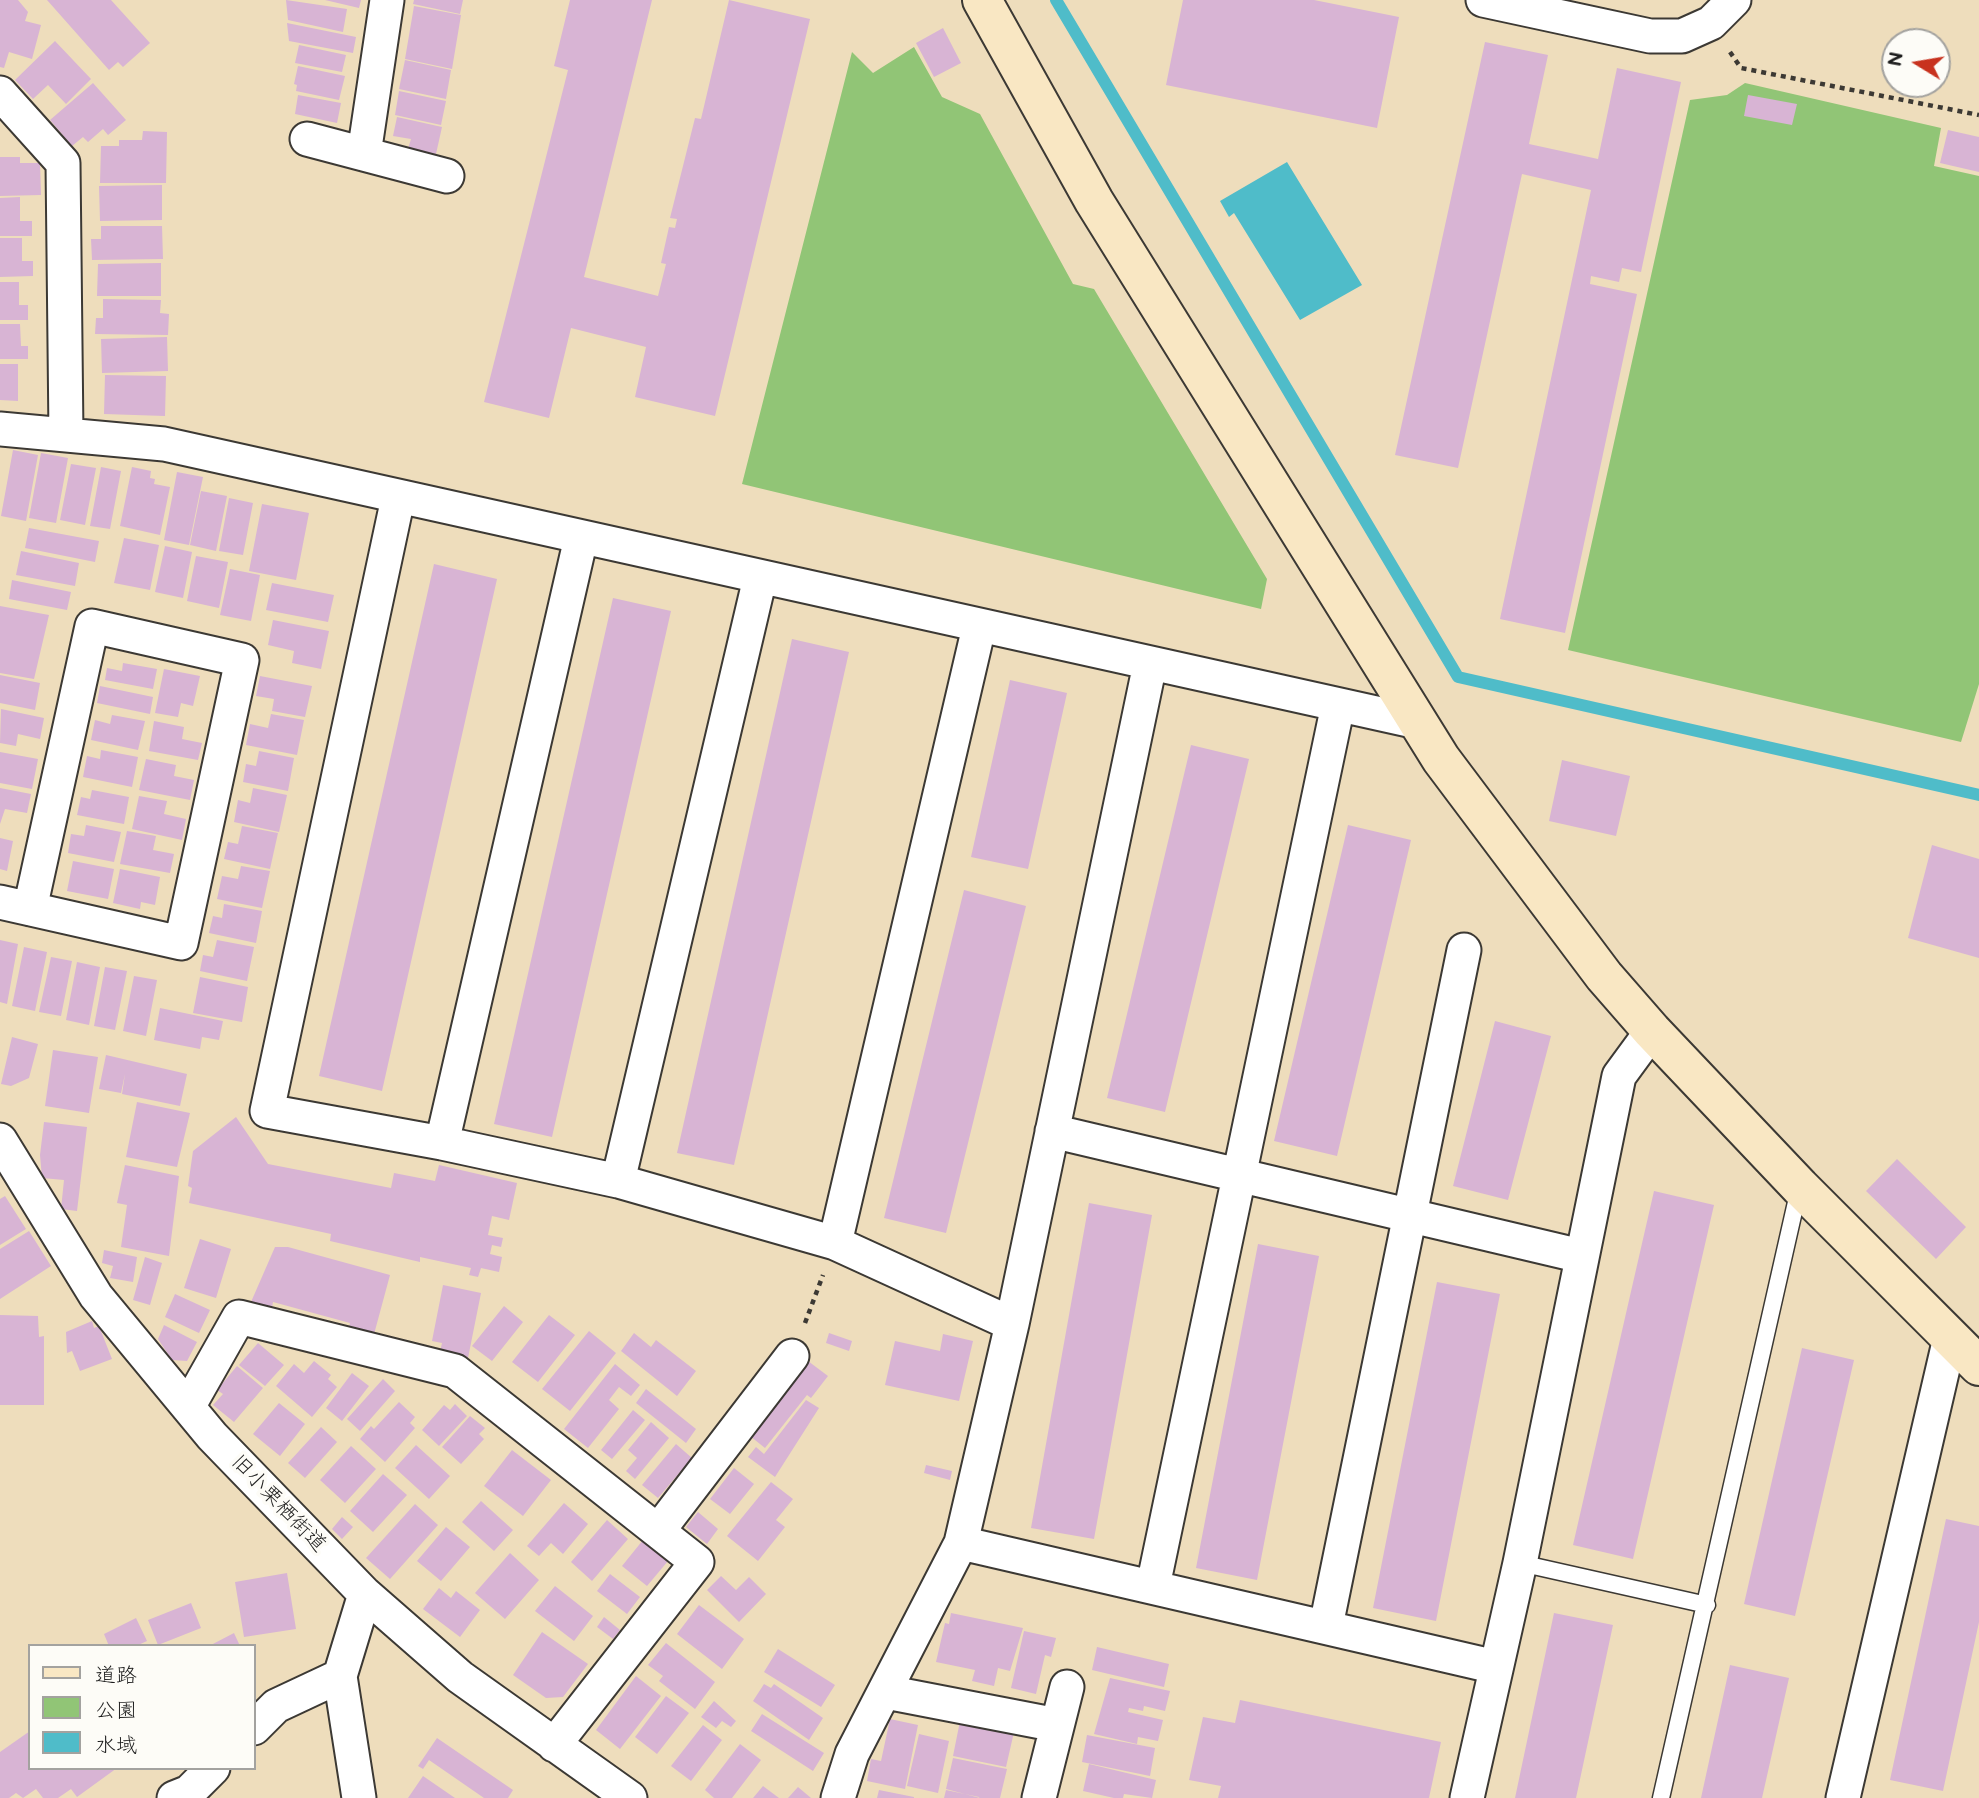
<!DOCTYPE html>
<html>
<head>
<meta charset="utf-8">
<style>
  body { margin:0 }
  #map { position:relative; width:1979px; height:1798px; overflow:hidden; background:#eeddbc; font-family:"Balsamiq Sans","Klee One",sans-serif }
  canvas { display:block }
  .legend { position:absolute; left:28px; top:1644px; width:228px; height:126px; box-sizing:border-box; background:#fdfcf7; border:2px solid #a3a29f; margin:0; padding:9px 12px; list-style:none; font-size:21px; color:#1c1c1c }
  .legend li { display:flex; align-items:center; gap:14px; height:35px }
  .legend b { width:35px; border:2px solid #a3a29f }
  .north { position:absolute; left:1881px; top:28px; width:70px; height:70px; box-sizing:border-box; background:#fdfcf7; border:2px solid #a3a29f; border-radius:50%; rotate:281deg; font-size:19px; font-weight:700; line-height:28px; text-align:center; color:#1c1c1c }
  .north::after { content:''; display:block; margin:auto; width:24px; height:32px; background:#c8321e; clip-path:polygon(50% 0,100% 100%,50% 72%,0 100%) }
</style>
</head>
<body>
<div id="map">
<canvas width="1979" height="1798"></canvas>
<ul class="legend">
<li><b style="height:9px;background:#f9e7c3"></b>道路</li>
<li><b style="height:19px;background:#91c576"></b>公園</li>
<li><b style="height:19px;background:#4fbcc9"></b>水域</li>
</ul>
<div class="north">N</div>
</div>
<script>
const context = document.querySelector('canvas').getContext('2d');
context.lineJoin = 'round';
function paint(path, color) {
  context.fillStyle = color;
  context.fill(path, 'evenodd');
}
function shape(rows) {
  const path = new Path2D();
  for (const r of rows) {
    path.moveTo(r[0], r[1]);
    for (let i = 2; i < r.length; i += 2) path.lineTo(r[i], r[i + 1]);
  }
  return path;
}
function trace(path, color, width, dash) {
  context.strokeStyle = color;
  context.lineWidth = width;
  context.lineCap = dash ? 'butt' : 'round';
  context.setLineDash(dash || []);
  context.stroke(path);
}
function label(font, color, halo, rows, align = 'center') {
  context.font = font + ' "Balsamiq Sans","Klee One",sans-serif';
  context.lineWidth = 7;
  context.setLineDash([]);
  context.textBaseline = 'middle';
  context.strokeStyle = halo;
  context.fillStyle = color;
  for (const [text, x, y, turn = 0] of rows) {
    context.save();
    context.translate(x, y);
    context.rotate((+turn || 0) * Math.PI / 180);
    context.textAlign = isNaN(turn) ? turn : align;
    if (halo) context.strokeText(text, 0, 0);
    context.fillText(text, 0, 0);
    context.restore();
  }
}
const green = shape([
  [914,47,942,97,980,114,1073,284,1094,289,1267,579,1261,609,742,484,852,52,873,73],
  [1745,83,1941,128,1934,166,1979,176,1979,684,1961,742,1568,650,1690,100,1727,95]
]);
const water = shape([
  [1287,162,1362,285,1300,320,1234,213,1229,217,1220,201]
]);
const stream = shape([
  [1056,0,1458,677,1979,795]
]);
const building = shape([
  [0,0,18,0,28,12,25,21,41,25,32,59,9,52,4,68,0,67],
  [47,0,111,0,150,43,123,67,118,62,109,70],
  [286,0,347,9,343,32,288,20],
  [325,0,361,0,359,8],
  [414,0,463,0,460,14,413,4],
  [570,0,652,0,584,277,658,296,666,264,661,263,669,227,675,228,677,219,670,218,695,118,701,119,729,0,810,19,715,416,635,397,646,347,571,328,549,418,484,402,568,70,554,66],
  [1183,0,1314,0,1399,17,1377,128,1166,85],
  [414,6,461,15,452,69,405,59],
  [287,23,356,37,353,53,289,41],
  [943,28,961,63,934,77,916,43],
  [55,41,91,79,66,104,48,85,33,99,15,80],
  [1485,42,1548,55,1529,144,1598,159,1617,68,1681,82,1641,272,1622,268,1619,282,1591,276,1590,284,1637,294,1565,633,1500,619,1591,190,1522,174,1458,468,1395,455],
  [299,45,346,55,342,72,295,63],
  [405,60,451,70,446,99,399,89],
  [298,66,345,76,339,100,296,91,297,85,294,84],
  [93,83,126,120,108,135,103,129,88,142,83,137,72,146,50,120],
  [399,91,446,101,441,125,395,115],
  [298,95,341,103,337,123,295,114],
  [1748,95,1797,104,1792,125,1744,116],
  [397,117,442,127,436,154,408,149,411,139,393,136],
  [1948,130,1979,137,1979,172,1940,163],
  [143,131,167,132,166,183,100,183,101,146,119,146,119,140,142,140],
  [0,157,20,157,20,163,40,163,41,195,0,196],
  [162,185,162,220,100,221,99,186],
  [20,197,20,221,32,221,32,236,0,236,0,198],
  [101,226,162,226,163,259,92,260,91,239,101,239],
  [0,238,22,238,22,261,33,261,33,276,0,277],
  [161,263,161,296,97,296,98,264],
  [0,282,19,282,19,305,28,305,28,320,0,320],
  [103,299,161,300,160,313,169,314,168,335,95,334,96,318,103,318],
  [0,324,20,324,21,346,28,346,28,359,0,359],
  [167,337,168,371,102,373,101,339],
  [0,364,18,364,18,401,0,400],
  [105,375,166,376,165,416,104,414],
  [13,450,38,455,26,521,1,516],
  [41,453,68,458,56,523,29,518],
  [71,464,96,468,85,525,60,520],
  [101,467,121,471,110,529,90,526],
  [132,467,151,471,150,478,155,479,154,484,170,487,160,535,120,526],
  [177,472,203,477,189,545,164,540],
  [201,491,227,496,216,551,190,545],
  [229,498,253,503,243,555,219,551],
  [262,504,309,513,296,580,249,571],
  [29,528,99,541,95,562,25,548],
  [124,538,159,545,150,590,114,583],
  [165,546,192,552,183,598,155,592],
  [21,551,79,563,75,586,16,575],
  [196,556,228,562,219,608,187,601],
  [434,564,497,579,382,1091,319,1076],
  [230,569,260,575,251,621,220,615],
  [12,580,71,592,67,610,9,599],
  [272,583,334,595,328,622,266,610],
  [613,598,671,611,552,1137,494,1124],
  [0,606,49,615,34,679,0,673],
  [273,620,329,631,321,669,292,663,294,651,268,645],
  [792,639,849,652,734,1165,677,1153],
  [123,663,157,669,153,689,105,680,107,668,122,671],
  [164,669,200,676,193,706,181,703,178,717,155,713],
  [0,675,40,683,35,710,0,703],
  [260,676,312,686,305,717,272,711,274,699,256,696],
  [1010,680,1067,693,1028,869,971,857],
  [100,686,153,697,150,714,97,703],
  [1,709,44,718,40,739,18,734,16,746,0,743],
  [271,714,304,720,297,755,246,745,250,724,268,728],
  [112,715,145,721,138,750,91,740,95,720,110,724],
  [154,721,184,727,182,739,202,743,198,760,149,751],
  [1191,745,1249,759,1165,1112,1107,1098],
  [101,750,138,757,132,787,83,777,87,756,100,759],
  [259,751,294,758,288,791,243,782,246,764,256,766],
  [0,752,38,759,32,789,0,783],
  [146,759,176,765,174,776,194,780,190,800,139,790],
  [1562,760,1630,776,1616,836,1549,821],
  [0,788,31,794,27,813,5,809,0,824],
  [253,788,287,795,279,832,234,822,238,800,250,803],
  [92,790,129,797,124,824,77,815,81,797,90,799],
  [139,796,167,801,164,814,186,819,182,840,132,829],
  [86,825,121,832,114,862,68,853,71,834,84,836],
  [1348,825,1411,840,1337,1156,1274,1141],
  [242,826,278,833,270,869,224,859,228,842,238,844],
  [127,831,156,836,153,850,174,854,170,873,120,864],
  [0,838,13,841,7,871,0,869],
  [1932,845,1979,859,1979,958,1908,938],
  [73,861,114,869,108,899,67,891],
  [241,866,270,871,262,908,217,899,222,876,238,879],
  [120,869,160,877,155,905,141,902,140,909,113,903],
  [964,890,1026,906,946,1233,884,1218],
  [224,904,262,911,256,943,209,933,213,916,222,918],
  [0,940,18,944,7,1004,0,1002],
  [217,940,254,947,247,981,200,971,203,955,213,957],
  [24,947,47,952,35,1011,12,1006],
  [51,957,72,961,61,1016,39,1012],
  [77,962,100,967,89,1025,66,1020],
  [105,967,127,971,115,1030,94,1026],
  [134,976,157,980,146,1036,123,1031],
  [200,977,248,987,242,1022,193,1013],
  [160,1008,223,1021,219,1040,202,1037,200,1049,154,1040],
  [1495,1021,1551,1036,1508,1200,1453,1186],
  [12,1037,38,1044,29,1078,11,1086,1,1084],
  [53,1050,98,1057,89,1113,45,1106],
  [106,1055,187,1074,180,1106,122,1094,125,1074,121,1093,99,1089],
  [137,1102,190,1113,177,1167,126,1157],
  [236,1117,268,1164,391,1188,394,1173,435,1181,439,1165,517,1183,509,1220,492,1216,488,1235,503,1238,501,1247,492,1245,490,1254,502,1257,499,1272,481,1268,478,1277,469,1275,471,1268,420,1257,420,1262,330,1241,331,1234,189,1203,192,1188,188,1186,193,1151],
  [44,1122,87,1127,77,1211,61,1209,64,1180,42,1178,40,1155],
  [1897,1159,1966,1227,1936,1259,1866,1191],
  [125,1165,179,1176,169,1256,121,1247,127,1205,117,1203],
  [1654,1191,1714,1205,1633,1559,1573,1545],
  [5,1196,26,1229,0,1245,0,1199],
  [1089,1203,1152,1215,1094,1539,1031,1528],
  [29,1231,51,1266,0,1299,0,1249],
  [200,1239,231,1249,216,1298,184,1288],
  [1258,1244,1319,1256,1257,1580,1196,1568],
  [275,1247,288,1247,390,1275,373,1338,348,1331,350,1323,273,1302,272,1308,251,1302],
  [104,1250,137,1257,133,1282,110,1278,113,1266,102,1263],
  [145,1257,162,1263,150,1305,133,1300],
  [1437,1282,1500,1294,1436,1621,1373,1608],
  [443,1285,481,1293,468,1358,440,1352,442,1343,432,1341],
  [175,1294,210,1310,199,1333,165,1317],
  [504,1306,523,1322,492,1361,472,1346],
  [0,1315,38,1316,39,1337,44,1336,44,1405,0,1405],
  [549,1315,575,1335,538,1382,512,1362],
  [92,1321,94,1328,99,1326,112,1359,80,1371,72,1351,67,1353,66,1332],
  [164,1325,197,1342,187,1361,172,1360,158,1339],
  [589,1331,616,1353,570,1411,542,1389],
  [634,1333,651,1347,656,1340,696,1371,677,1396,621,1351],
  [829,1333,852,1341,849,1351,826,1343],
  [943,1334,973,1341,959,1401,885,1385,895,1341,940,1351],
  [258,1343,284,1365,265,1386,239,1365],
  [1802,1348,1854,1360,1795,1616,1744,1604],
  [314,1361,331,1375,328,1379,337,1387,312,1417,276,1386,294,1364,304,1373],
  [808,1361,828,1376,811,1398,807,1395,765,1448,750,1436],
  [615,1364,640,1385,631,1396,619,1387,609,1400,619,1409,588,1448,564,1429],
  [237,1366,263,1388,234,1422,213,1405,223,1394,217,1390],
  [352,1373,369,1386,342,1421,326,1408],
  [383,1379,395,1391,360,1431,347,1419],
  [646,1389,696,1429,686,1443,636,1403],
  [806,1400,819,1408,775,1477,748,1457,756,1447,764,1454],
  [399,1402,415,1417,410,1423,415,1428,385,1462,360,1439,371,1426,374,1429],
  [279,1403,305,1424,280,1456,253,1434],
  [455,1404,467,1416,439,1446,422,1430,444,1405,450,1410],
  [633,1410,645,1420,612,1459,601,1450],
  [470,1416,485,1428,479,1434,484,1439,461,1464,442,1447],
  [651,1422,669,1438,635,1479,626,1471,637,1458,628,1450],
  [321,1427,337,1442,305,1478,288,1463],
  [676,1444,692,1458,658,1498,642,1485],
  [416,1445,450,1476,429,1499,395,1468],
  [351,1446,376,1469,345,1503,320,1480],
  [512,1450,551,1480,523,1516,484,1486],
  [926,1465,952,1471,950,1480,924,1473],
  [734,1468,754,1484,730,1514,710,1499],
  [383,1474,407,1495,373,1532,350,1511],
  [771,1482,793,1499,776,1520,785,1527,758,1561,727,1536],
  [481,1501,513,1530,494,1551,462,1522],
  [564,1503,588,1524,563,1554,551,1543,539,1556,527,1546],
  [415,1504,438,1525,390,1579,366,1558],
  [698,1512,718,1529,707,1544,686,1527],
  [342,1517,353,1527,342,1539,332,1529],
  [1946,1519,1979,1526,1979,1622,1943,1791,1890,1780],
  [607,1520,628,1539,592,1581,571,1562],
  [446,1527,470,1547,441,1581,417,1561],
  [643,1540,668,1561,647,1586,622,1566],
  [510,1553,539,1580,505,1619,475,1593],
  [287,1573,296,1629,244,1637,235,1582],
  [610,1574,640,1597,627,1614,597,1591],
  [721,1576,736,1590,749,1577,766,1594,739,1622,707,1590],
  [555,1586,593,1616,574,1641,535,1611],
  [439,1588,451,1598,456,1591,480,1610,460,1637,423,1609],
  [191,1603,201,1628,158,1645,148,1620],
  [699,1605,744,1639,722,1669,677,1634],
  [951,1613,1023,1628,1010,1671,998,1668,994,1686,972,1681,975,1670,936,1662,945,1623,949,1624],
  [1554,1613,1613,1625,1576,1798,1515,1798],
  [604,1617,620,1630,613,1639,597,1627],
  [136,1618,147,1641,136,1646,109,1646,104,1634],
  [1024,1631,1056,1638,1051,1657,1045,1655,1036,1694,1011,1688],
  [542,1632,588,1664,563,1697,546,1698,513,1675],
  [234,1633,240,1646,209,1646],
  [666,1643,715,1682,695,1709,659,1681,663,1676,648,1665],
  [1097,1647,1169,1664,1164,1687,1092,1670],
  [778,1649,835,1685,821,1707,764,1672],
  [1730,1665,1789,1678,1762,1798,1701,1798],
  [636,1676,661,1696,620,1749,596,1730],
  [1110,1678,1170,1691,1165,1711,1144,1706,1143,1711,1129,1708,1128,1712,1163,1720,1158,1741,1138,1737,1137,1744,1094,1734],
  [764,1684,771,1688,774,1684,823,1718,809,1740,753,1701],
  [666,1696,689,1713,657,1754,635,1737],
  [1240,1700,1441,1742,1429,1798,1218,1798,1221,1786,1189,1780,1203,1717,1235,1723],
  [714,1701,736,1721,731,1727,722,1721,716,1728,701,1717],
  [762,1714,824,1753,813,1771,751,1731],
  [890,1719,918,1725,905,1789,867,1781,871,1759,881,1761],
  [960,1721,1014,1732,1006,1767,953,1756],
  [703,1725,722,1740,691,1781,671,1766],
  [30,1731,30,1768,117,1768,77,1797,71,1789,58,1798,43,1798,36,1789,23,1798,16,1793,9,1798,0,1798,0,1752],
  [919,1734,949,1741,938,1793,907,1786],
  [1087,1735,1155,1748,1150,1776,1082,1762],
  [437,1738,513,1790,508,1798,484,1798,429,1760,423,1769,418,1766],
  [740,1744,761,1760,732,1798,714,1798,705,1790],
  [953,1758,1007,1769,1000,1798,980,1798,946,1789],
  [1089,1764,1156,1780,1152,1798,1124,1794,1123,1798,1114,1798,1083,1791],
  [423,1776,455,1798,408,1798],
  [763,1786,779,1798,753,1798],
  [798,1787,811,1798,788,1798],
  [879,1790,914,1797,914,1798,877,1798],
  [946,1790,979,1797,979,1798,944,1798]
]);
const path = shape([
  [1730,52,1741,68,1979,115],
  [805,1323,823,1275]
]);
const lane = shape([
  [1520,1563,1707,1605],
  [1661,1798,1799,1189]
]);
const street = shape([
  [1483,0,1650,36,1682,36,1711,23,1734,0],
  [0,93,63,163,66,435],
  [307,139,447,176],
  [364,154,387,0],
  [0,429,164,444,1417,722],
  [398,498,267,1111,442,1143,618,1181,835,1243,1012,1324],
  [0,902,181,943,242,660,92,626,30,909],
  [1052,1131,1581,1256],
  [0,1140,96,1296,212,1436,365,1594,460,1677,630,1798],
  [442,1143,581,538],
  [618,1181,760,578],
  [835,1243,979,627],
  [188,1407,239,1317,455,1371,697,1562,554,1745],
  [658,1531,792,1356],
  [961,1543,1496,1667],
  [1153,1586,1338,705],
  [1326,1626,1464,950],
  [886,1692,1057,1725],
  [254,1728,276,1706,340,1676],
  [174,1798,189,1792,213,1768],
  [359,1798,340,1676,365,1594],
  [838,1798,852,1754,961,1543,1012,1324,1150,664],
  [1039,1798,1067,1687],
  [1467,1798,1520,1563,1619,1076,1652,1031],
  [1843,1798,1950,1338]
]);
const secondary = shape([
  [982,0,1094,201,1441,759,1604,976,1652,1031,1800,1187,1979,1366]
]);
const streetNames = [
  ["旧小栗栖街道",278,1504,46]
];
paint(green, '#91c576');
paint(water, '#4fbcc9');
trace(stream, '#4fbcc9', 12);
paint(building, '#d8b4d4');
trace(lane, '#3c3934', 19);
trace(street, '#3c3934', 37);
trace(secondary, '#3c3934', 42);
trace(path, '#3c3934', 4.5, [5, 5]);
trace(lane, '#fff', 16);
trace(street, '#fff', 33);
trace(secondary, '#f9e7c3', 38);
label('21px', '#1c1c1c', '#fdfcf7', streetNames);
</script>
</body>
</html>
